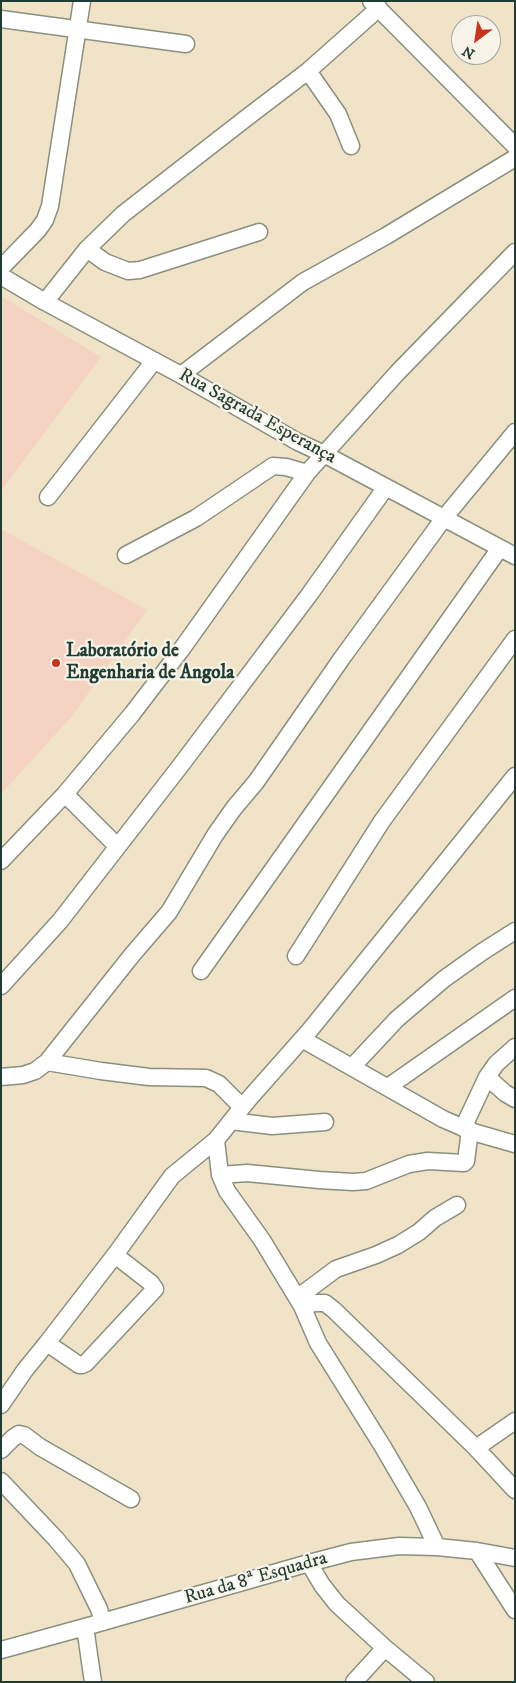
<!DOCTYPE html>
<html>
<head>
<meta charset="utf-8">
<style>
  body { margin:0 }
  #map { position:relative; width:516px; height:1683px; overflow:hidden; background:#f1e3c7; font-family:"IM FELL DW Pica",serif }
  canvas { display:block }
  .frame { position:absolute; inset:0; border:2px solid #1f3d34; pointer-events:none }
  .north { position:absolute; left:451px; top:15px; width:50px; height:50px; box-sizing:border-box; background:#f7f3e8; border:1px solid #a1aaa0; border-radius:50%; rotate:211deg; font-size:14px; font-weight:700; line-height:20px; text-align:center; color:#1f3d34 }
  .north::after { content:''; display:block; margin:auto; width:18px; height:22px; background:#c8321e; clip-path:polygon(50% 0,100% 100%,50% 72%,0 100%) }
</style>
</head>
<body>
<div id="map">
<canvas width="516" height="1683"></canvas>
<div class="frame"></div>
<div class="north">N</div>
</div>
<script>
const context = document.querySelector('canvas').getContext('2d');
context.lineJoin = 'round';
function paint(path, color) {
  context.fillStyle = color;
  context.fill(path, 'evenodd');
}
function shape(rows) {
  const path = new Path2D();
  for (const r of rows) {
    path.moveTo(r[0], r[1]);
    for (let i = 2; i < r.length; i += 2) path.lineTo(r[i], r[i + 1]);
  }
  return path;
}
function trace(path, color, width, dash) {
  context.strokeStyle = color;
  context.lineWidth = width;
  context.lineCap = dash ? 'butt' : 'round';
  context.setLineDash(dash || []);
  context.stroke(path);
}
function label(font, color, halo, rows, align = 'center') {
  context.font = font + ' "IM FELL DW Pica",serif';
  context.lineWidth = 4.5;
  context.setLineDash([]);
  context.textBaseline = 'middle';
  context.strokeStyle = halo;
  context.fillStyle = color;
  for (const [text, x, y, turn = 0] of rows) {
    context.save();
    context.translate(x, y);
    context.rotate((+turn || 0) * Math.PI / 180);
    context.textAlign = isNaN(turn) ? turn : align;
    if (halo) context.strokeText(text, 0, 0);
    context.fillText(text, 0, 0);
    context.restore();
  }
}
const built = shape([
  [1,296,101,357,1,491],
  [1,529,147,610,72,716,1,794]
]);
const minor = shape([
  [371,1,515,146],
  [1,19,186,44],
  [308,71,338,114,351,146],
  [87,249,105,262,128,271,140,270,259,232],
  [1,268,38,230,45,220,50,206,82,1],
  [1,276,45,302,181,375,298,442,324,454,515,556],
  [45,302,87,249,123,214,245,119,308,71,379,8],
  [181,375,303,282,386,236,515,158],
  [48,497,154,361],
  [126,555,196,518,273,466,286,467,307,473],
  [65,794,117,846],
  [1,861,65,794,132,714,181,650,307,473,398,372,515,252],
  [296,956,382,821,515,639],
  [201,971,500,548],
  [1,986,60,921,181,765,309,595,386,487],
  [302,1039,443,1119,473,1132,515,1144],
  [47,1062,101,1071,149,1077,206,1078,219,1084,242,1107],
  [352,1067,397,1019,444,979,482,952,515,931],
  [1,1077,23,1075,35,1071,47,1062,132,955,169,912,215,835,234,808,256,782,342,658,444,518,515,432],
  [487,1077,505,1093,515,1099],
  [388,1087,515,998],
  [231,1121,272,1126,325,1122],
  [463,1128,487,1077,496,1064,515,1047],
  [216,1140,220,1175,227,1191,262,1240,302,1306,318,1343,383,1447,418,1507,437,1547],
  [220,1175,247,1173,319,1180,353,1182,366,1181,409,1164,428,1161,464,1163,466,1161,470,1130],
  [297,1298,336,1269,376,1255,398,1245,419,1232,435,1218,457,1205],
  [302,1306,315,1303,325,1303,334,1310,476,1448,515,1490],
  [47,1343,79,1365,82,1365,86,1363,155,1289,151,1283,115,1255],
  [1,1405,25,1370,47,1343,115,1255,172,1176,216,1140,248,1100,310,1030,515,776],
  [476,1448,515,1421],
  [1,1450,13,1438,19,1434,24,1435,40,1447,131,1499],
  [1,1481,56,1539,77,1564,99,1609,103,1622],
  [477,1551,515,1610],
  [309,1563,322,1585,337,1604,385,1648,426,1682],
  [85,1627,93,1682],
  [1,1650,85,1627,309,1563,351,1552,399,1546,437,1547,477,1551,515,1558],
  [354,1682,385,1648]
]);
const markers = [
  [56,663,5,"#c8321e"]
];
const streetNames = [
  ["Rua Sagrada Esperança",257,417,29],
  ["Rua da 8ª Esquadra",256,1579,-16]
];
const poiNames = [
  ["Laboratório de",66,652],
  ["Engenharia de Angola",66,674]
];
paint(built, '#f5d3c2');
trace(minor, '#88907e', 19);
trace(minor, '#fff', 16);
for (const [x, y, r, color] of markers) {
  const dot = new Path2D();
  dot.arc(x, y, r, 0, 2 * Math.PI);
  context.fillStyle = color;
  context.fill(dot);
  trace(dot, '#f7f3e8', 2);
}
label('19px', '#1f3d34', '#f7f3e8', streetNames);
label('bold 19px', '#1f3d34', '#f7f3e8', poiNames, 'left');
</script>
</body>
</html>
